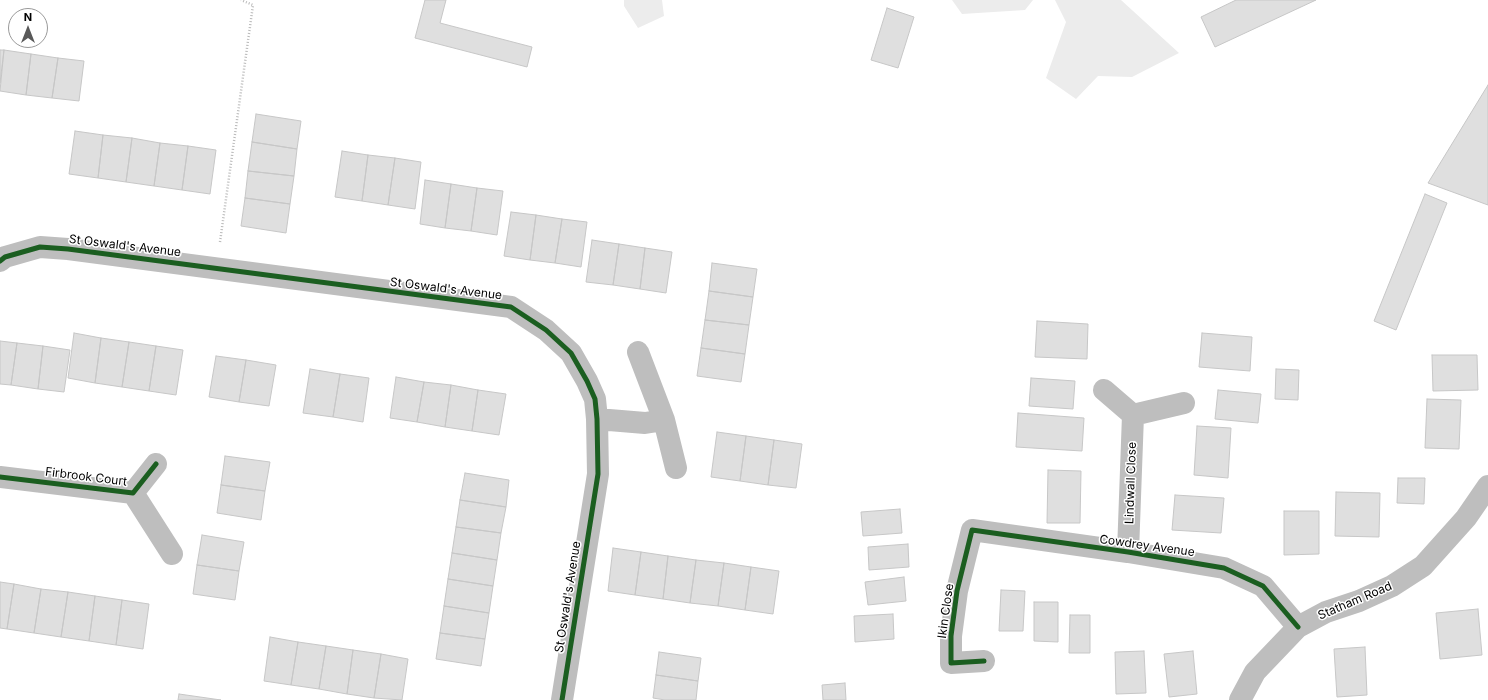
<!DOCTYPE html>
<html>
<head>
<meta charset="utf-8">
<style>
  body { margin:0 }
  #map { position:relative; width:1488px; height:700px; overflow:hidden; background:#fff; font-family:Inter,sans-serif }
  canvas { display:block }
  .north { position:absolute; left:8px; top:8px; width:40px; height:40px; box-sizing:border-box; background:#fff; border:1px solid #999; border-radius:50%; rotate:0deg; font-size:11px; font-weight:700; line-height:16px; text-align:center; color:#000 }
  .north::after { content:''; display:block; margin:auto; width:14px; height:18px; background:#595959; clip-path:polygon(50% 0,100% 100%,50% 72%,0 100%) }
</style>
</head>
<body>
<div id="map">
<canvas width="1488" height="700"></canvas>
<div class="north">N</div>
</div>
<script>
const context = document.querySelector('canvas').getContext('2d');
context.lineJoin = 'round';
function paint(path, color) {
  context.fillStyle = color;
  context.fill(path, 'evenodd');
}
function shape(rows) {
  const path = new Path2D();
  for (const r of rows) {
    path.moveTo(r[0], r[1]);
    for (let i = 2; i < r.length; i += 2) path.lineTo(r[i], r[i + 1]);
  }
  return path;
}
function trace(path, color, width, dash) {
  context.strokeStyle = color;
  context.lineWidth = width;
  context.lineCap = dash ? 'butt' : 'round';
  context.setLineDash(dash || []);
  context.stroke(path);
}
function label(font, color, halo, rows, align = 'center') {
  context.font = font + ' Inter,sans-serif';
  context.lineWidth = 3;
  context.setLineDash([]);
  context.textBaseline = 'middle';
  context.strokeStyle = halo;
  context.fillStyle = color;
  for (const [text, x, y, turn = 0] of rows) {
    context.save();
    context.translate(x, y);
    context.rotate((+turn || 0) * Math.PI / 180);
    context.textAlign = isNaN(turn) ? turn : align;
    if (halo) context.strokeText(text, 0, 0);
    context.fillText(text, 0, 0);
    context.restore();
  }
}
const green = shape([
  [624,0,662,0,664,16,638,28,624,6],
  [952,0,1033,0,1025,10,962,14],
  [1055,0,1121,0,1179,53,1132,77,1098,76,1076,99,1046,78,1066,22]
]);
const building = shape([
  [425,0,446,0,440,23,532,47,527,67,415,38,425,0],
  [1236,0,1316,0,1215,47,1201,17,1236,0],
  [887,8,914,17,898,68,871,60,887,8],
  [0,50,4,50,0,83,0,50],
  [4,50,31,54,26,95,0,91,4,50],
  [31,54,58,58,52,98,26,95,31,54],
  [58,58,84,61,79,101,52,98,58,58],
  [1488,85,1488,205,1428,183,1488,85],
  [256,114,301,121,297,149,252,142,256,114],
  [75,131,103,135,98,178,69,174,75,131],
  [103,135,132,138,126,182,98,178,103,135],
  [132,138,160,143,154,186,126,182,132,138],
  [252,142,297,149,294,176,248,171,252,142],
  [160,143,188,146,182,190,154,186,160,143],
  [188,146,216,150,210,194,182,190,188,146],
  [342,151,368,155,362,201,335,197,342,151],
  [368,155,395,158,388,205,362,201,368,155],
  [395,158,421,162,415,209,388,205,395,158],
  [248,171,294,176,290,204,245,198,248,171],
  [425,180,451,184,445,228,420,224,425,180],
  [451,184,477,188,471,231,445,228,451,184],
  [477,188,503,191,497,235,471,231,477,188],
  [1425,194,1447,203,1396,330,1374,321,1425,194],
  [245,198,290,204,286,233,241,226,245,198],
  [511,212,536,215,530,260,504,256,511,212],
  [536,215,562,219,555,263,530,260,536,215],
  [562,219,587,222,581,267,555,263,562,219],
  [592,240,619,244,613,285,586,282,592,240],
  [619,244,645,248,640,289,613,285,619,244],
  [645,248,672,252,666,293,640,289,645,248],
  [712,263,757,269,753,297,709,291,712,263],
  [709,291,753,297,749,325,705,320,709,291],
  [705,320,749,325,745,354,701,348,705,320],
  [1037,321,1088,324,1087,359,1035,357,1037,321],
  [74,333,101,338,95,383,68,378,74,333],
  [1202,333,1252,337,1250,371,1199,367,1202,333],
  [101,338,129,342,122,387,95,383,101,338],
  [0,341,17,343,11,385,0,384,0,341],
  [129,342,156,346,149,391,122,387,129,342],
  [17,343,43,346,38,389,11,385,17,343],
  [43,346,70,350,64,392,38,389,43,346],
  [156,346,183,350,176,395,149,391,156,346],
  [701,348,745,354,741,382,697,376,701,348],
  [1432,355,1477,355,1478,390,1433,391,1432,355],
  [216,356,246,360,239,402,209,397,216,356],
  [246,360,276,365,269,406,239,402,246,360],
  [310,369,340,374,333,417,303,413,310,369],
  [1276,369,1299,370,1298,400,1275,399,1276,369],
  [340,374,369,378,363,422,333,417,340,374],
  [396,377,424,382,417,422,390,418,396,377],
  [1031,378,1075,381,1073,409,1029,406,1031,378],
  [424,382,451,385,445,427,417,422,424,382],
  [451,385,478,390,472,431,445,427,451,385],
  [478,390,506,394,499,435,472,431,478,390],
  [1218,390,1261,394,1258,423,1215,419,1218,390],
  [1427,399,1461,400,1459,449,1425,448,1427,399],
  [1018,413,1084,418,1082,451,1016,447,1018,413],
  [1197,426,1231,428,1228,478,1194,475,1197,426],
  [717,432,746,436,740,481,711,477,717,432],
  [746,436,774,440,768,485,740,481,746,436],
  [774,440,802,444,796,488,768,485,774,440],
  [225,456,270,462,265,491,221,485,225,456],
  [1048,470,1081,471,1080,523,1047,523,1048,470],
  [465,473,509,480,506,507,460,500,465,473],
  [1398,478,1425,478,1424,504,1397,503,1398,478],
  [221,485,265,491,261,520,217,513,221,485],
  [1336,492,1380,493,1379,537,1335,536,1336,492],
  [1175,495,1224,498,1221,533,1172,530,1175,495],
  [460,500,506,507,501,533,456,527,460,500],
  [900,509,902,533,863,536,861,512,900,509],
  [1284,511,1319,511,1319,554,1284,555,1284,511],
  [456,527,501,533,497,560,452,553,456,527],
  [202,535,244,542,239,571,197,565,202,535],
  [908,544,909,567,869,570,868,547,908,544],
  [613,548,641,552,635,595,608,591,613,548],
  [641,552,668,556,663,599,635,595,641,552],
  [452,553,497,560,493,586,448,579,452,553],
  [668,556,696,560,690,603,663,599,668,556],
  [696,560,724,563,718,606,690,603,696,560],
  [724,563,751,567,745,610,718,606,724,563],
  [197,565,239,571,235,600,193,594,197,565],
  [751,567,779,571,773,614,745,610,751,567],
  [904,577,906,601,868,605,865,582,904,577],
  [448,579,493,586,489,613,444,606,448,579],
  [0,582,14,584,7,629,0,628,0,582],
  [14,584,41,589,34,633,7,629,14,584],
  [41,589,68,592,61,637,34,633,41,589],
  [1001,590,1025,591,1023,631,999,631,1001,590],
  [68,592,95,596,89,641,61,637,68,592],
  [95,596,122,600,116,645,89,641,95,596],
  [122,600,149,604,143,649,116,645,122,600],
  [1034,602,1058,602,1058,642,1034,641,1034,602],
  [444,606,489,613,485,639,440,633,444,606],
  [1478,609,1482,655,1440,659,1436,613,1478,609],
  [893,614,894,639,855,642,854,616,893,614],
  [1070,615,1090,615,1090,653,1069,653,1070,615],
  [440,633,485,639,481,666,436,659,440,633],
  [270,637,298,642,291,685,264,681,270,637],
  [298,642,326,646,319,689,291,685,298,642],
  [326,646,353,650,347,694,319,689,326,646],
  [1365,647,1367,695,1337,697,1334,649,1365,647],
  [353,650,381,654,374,698,347,694,353,650],
  [1144,651,1146,693,1116,694,1115,652,1144,651],
  [1193,651,1197,694,1169,697,1164,654,1193,651],
  [659,652,701,658,698,681,656,675,659,652],
  [381,654,408,659,402,700,374,698,381,654],
  [656,675,698,681,696,700,665,700,653,698,656,675],
  [845,683,846,700,823,700,822,685,845,683],
  [179,694,221,700,178,700,179,694]
]);
const path = shape([
  [220,242,253,5,241,0]
]);
const minor = shape([
  [0,261,5,257,40,247,68,249,511,307,546,330,571,353,587,381,595,399,597,419,598,474,562,700],
  [1104,390,1133,415],
  [597,419,645,423,664,420,638,352],
  [664,420,676,468],
  [0,477,133,493,156,464],
  [133,493,172,554],
  [1128,552,1133,415,1184,403],
  [984,661,951,663,951,636,957,591,972,530,1128,552,1224,568,1263,586,1298,627],
  [1240,700,1255,672,1298,627,1326,612,1359,601,1392,586,1423,566,1466,518,1488,486]
]);
const cycleway = shape([
  [0,261,5,257,40,247,68,249,511,307,546,330,571,353,587,381,595,399,597,419,598,474,562,700],
  [0,477,133,493,156,464],
  [984,661,951,663,951,636,957,591,972,530,1128,552,1224,568,1263,586,1298,627]
]);
const streetNames = [
  ["St Oswald's Avenue",125,246,7],
  ["St Oswald's Avenue",446,289,7],
  ["Firbrook Court",86,477,7],
  ["Lindwall Close",1131,483,-88],
  ["Cowdrey Avenue",1147,546,8],
  ["St Oswald's Avenue",568,597,-81],
  ["Statham Road",1355,601,-23],
  ["Ikin Close",946,611,-82]
];
paint(green, '#ececec');
paint(building, '#dfdfdf');
trace(building, '#c7c7c7', 1);
trace(path, '#b9b9b9', 2.5, [1, 2]);
trace(minor, '#bebebe', 22);
trace(cycleway, '#1b5e20', 5);
label('12px', '#000', '#fff', streetNames);
</script>
</body>
</html>
